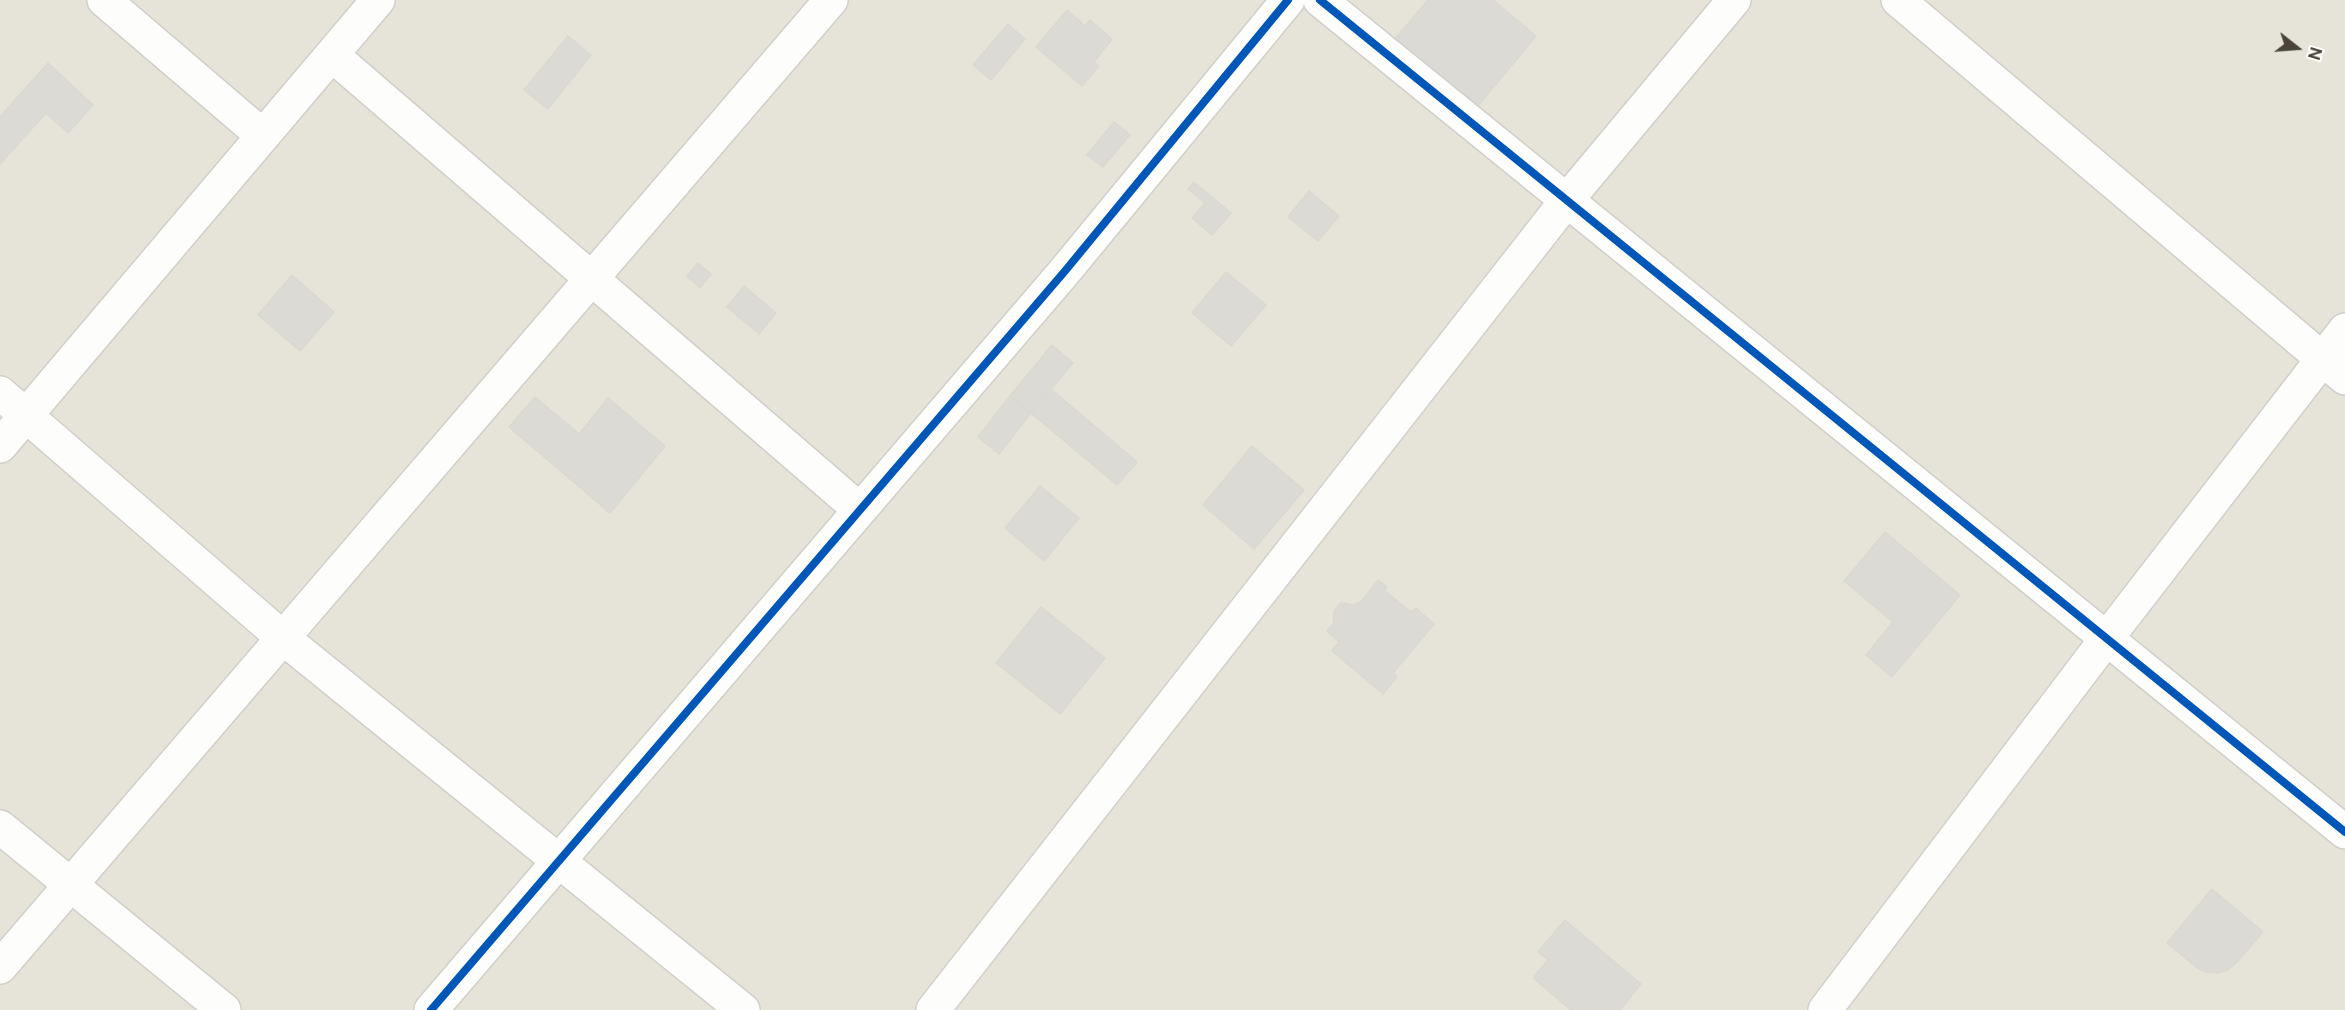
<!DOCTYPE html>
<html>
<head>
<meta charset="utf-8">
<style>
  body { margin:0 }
  #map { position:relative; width:2345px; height:1010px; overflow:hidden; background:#f2f1ec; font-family:"Public Sans",sans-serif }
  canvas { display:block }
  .north { position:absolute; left:2267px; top:18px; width:60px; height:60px; -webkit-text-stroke:4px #fff; paint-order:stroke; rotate:107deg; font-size:16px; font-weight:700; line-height:24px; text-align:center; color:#494437 }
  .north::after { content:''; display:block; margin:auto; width:21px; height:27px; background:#494437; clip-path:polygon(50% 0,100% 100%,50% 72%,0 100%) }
</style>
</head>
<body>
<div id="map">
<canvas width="2345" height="1010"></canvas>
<div class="north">N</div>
</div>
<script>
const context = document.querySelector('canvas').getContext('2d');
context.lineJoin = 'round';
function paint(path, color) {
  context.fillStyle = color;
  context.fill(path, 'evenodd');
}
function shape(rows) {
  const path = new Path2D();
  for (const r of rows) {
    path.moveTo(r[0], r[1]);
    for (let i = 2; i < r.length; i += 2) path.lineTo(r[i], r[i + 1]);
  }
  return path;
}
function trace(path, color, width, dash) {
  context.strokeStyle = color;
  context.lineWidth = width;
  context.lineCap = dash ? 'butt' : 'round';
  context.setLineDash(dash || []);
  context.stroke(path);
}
const residential = shape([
  [0,0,2345,0,2345,1010,0,1010]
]);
const building = shape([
  [1428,0,1493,0,1536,36,1477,107,1395,39,1428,0],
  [1067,10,1085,26,1090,20,1112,39,1094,62,1099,66,1082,86,1036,47,1067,10],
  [1008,24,1025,39,991,80,973,65,1008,24],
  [568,36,591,55,548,109,524,90,568,36],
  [48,63,93,105,68,133,46,113,0,164,0,117,48,63],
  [1114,122,1130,135,1103,167,1087,155,1114,122],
  [1194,182,1231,213,1212,235,1192,218,1205,203,1188,189,1194,182],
  [1309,191,1339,216,1318,241,1288,217,1309,191],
  [698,263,711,274,700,288,687,276,698,263],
  [1226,272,1266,305,1231,346,1192,313,1226,272],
  [292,275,334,312,300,351,258,315,292,275],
  [744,286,776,313,759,334,727,307,744,286],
  [1052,345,1073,363,1031,413,1010,396,1052,345],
  [1051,389,1137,462,1117,485,1031,413,1051,389],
  [1010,396,1031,413,999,454,978,437,1010,396],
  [535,397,579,434,608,398,665,446,610,513,509,427,535,397],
  [1252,446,1304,490,1254,549,1203,505,1252,446],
  [1040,486,1079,518,1044,561,1005,528,1040,486],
  [1885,532,1960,595,1892,677,1866,655,1893,622,1844,581,1885,532],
  [1378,580,1387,587,1385,591,1411,612,1416,608,1434,624,1393,673,1397,677,1383,694,1332,651,1339,642,1327,631,1334,623,1334,611,1341,603,1354,605,1362,601,1378,580],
  [1041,607,1105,658,1060,714,996,663,1041,607],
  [2212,889,2263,932,2236,963,2228,970,2217,973,2206,972,2196,967,2167,943,2212,889],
  [1565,920,1641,984,1620,1010,1571,1010,1533,978,1548,960,1538,952,1565,920]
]);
const minor = shape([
  [104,0,263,136],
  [1320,0,2345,832],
  [1898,0,2345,378],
  [332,55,860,510],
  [0,393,283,638,743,1010],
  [0,446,378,0],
  [0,827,224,1010],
  [0,967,831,0],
  [431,1010,1065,271,1288,0],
  [933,1010,1567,200,1734,0],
  [1825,1010,2107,638,2345,330]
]);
const cycleway = shape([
  [1320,0,2345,832],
  [431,1010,1065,271,1288,0]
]);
paint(residential, '#e6e4d9');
paint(building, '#dcdad4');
trace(building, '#dbd8d1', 1.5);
trace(minor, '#d0cfc9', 36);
trace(minor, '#fdfdfc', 33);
trace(cycleway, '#0057b8', 8);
</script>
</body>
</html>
